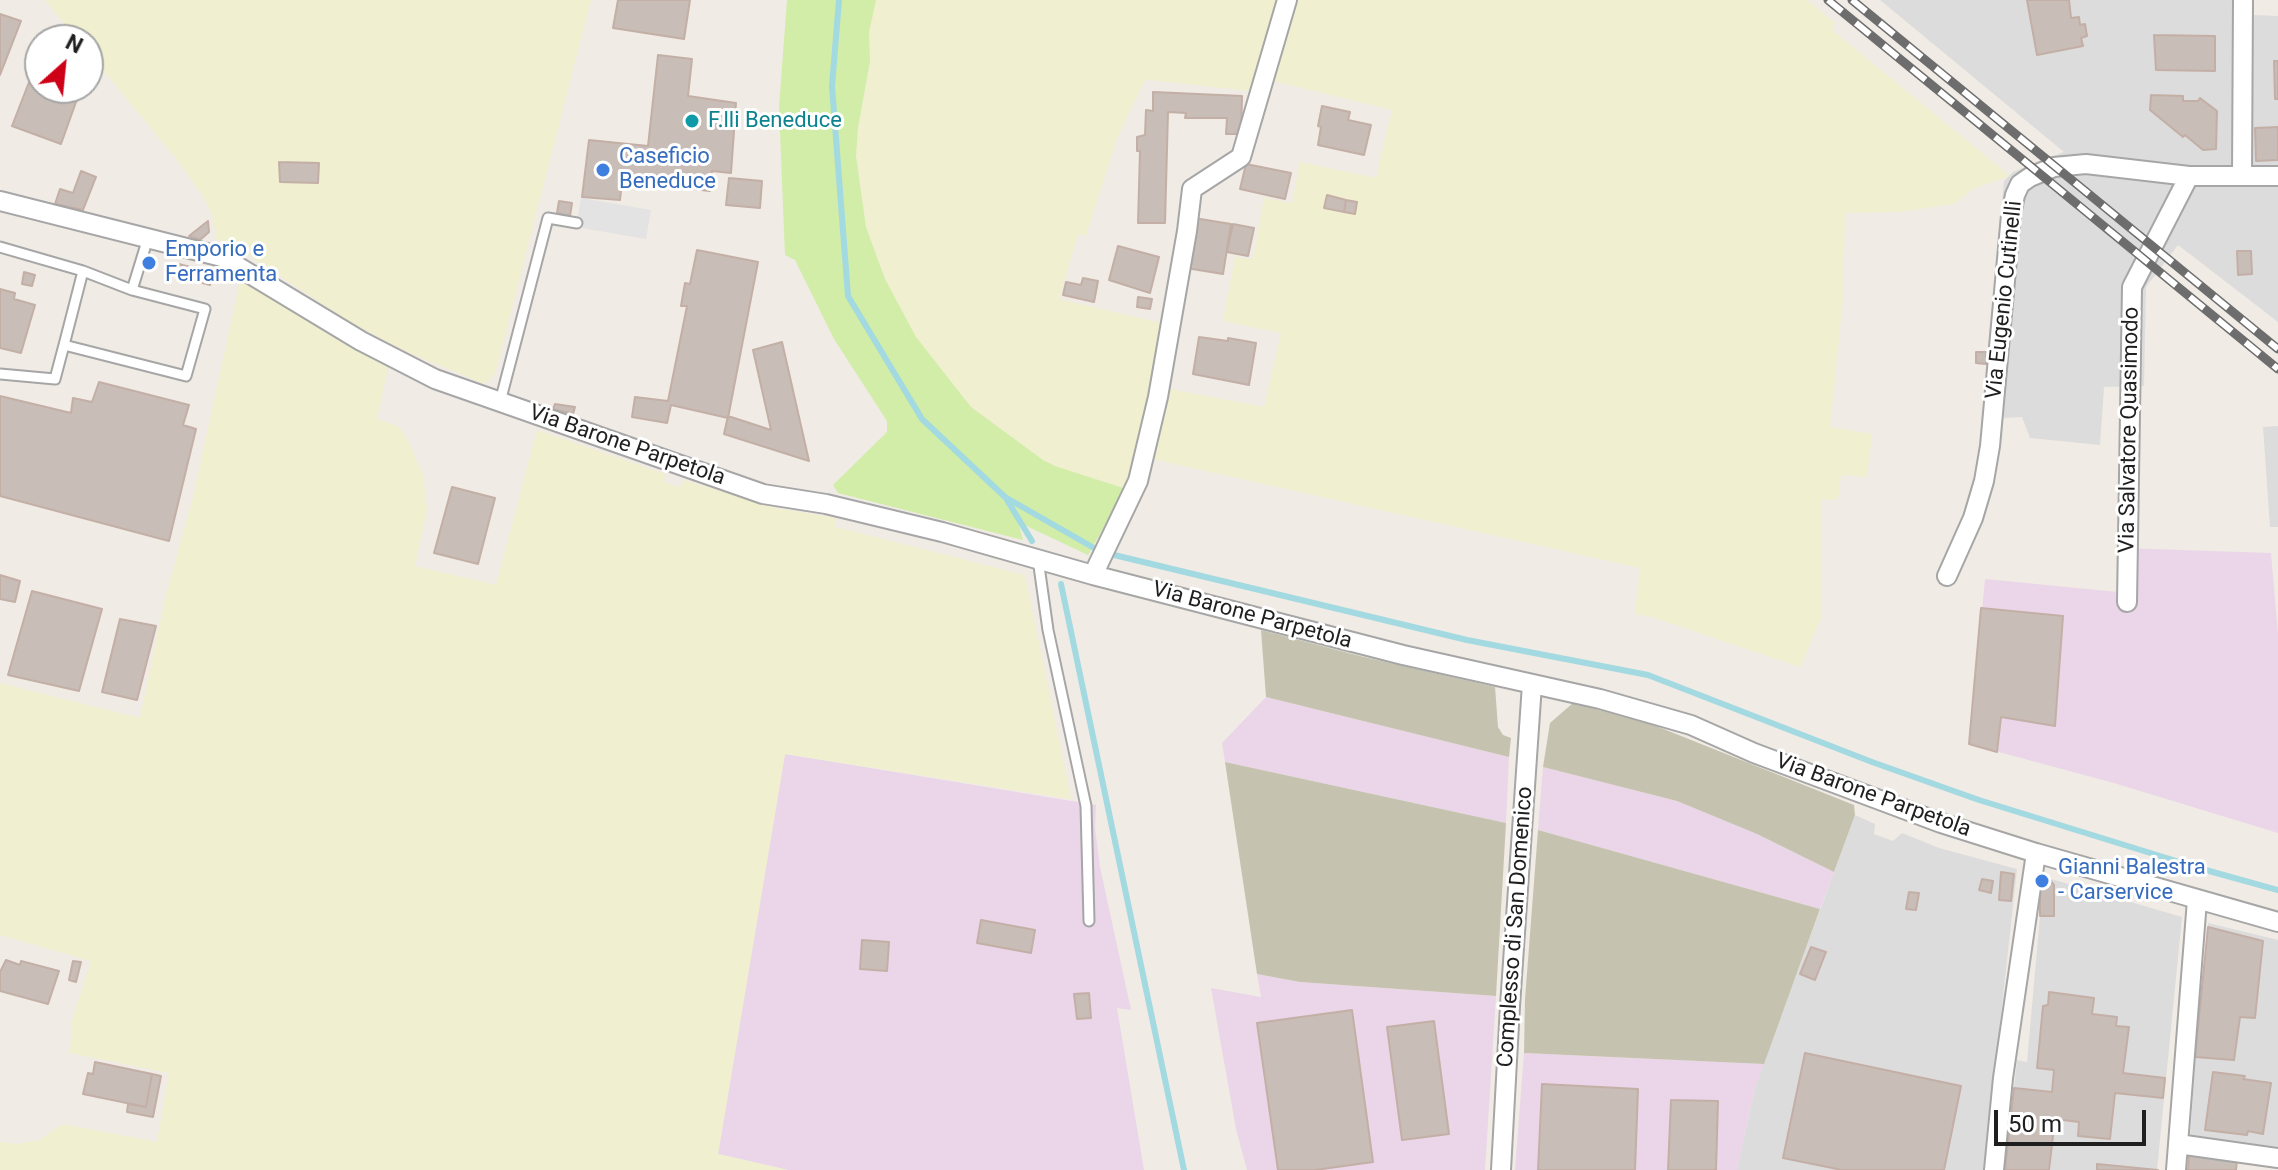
<!DOCTYPE html>
<html>
<head>
<meta charset="utf-8">
<style>
  body { margin:0 }
  #map { position:relative; width:2278px; height:1170px; overflow:hidden; background:#f0ebe4; font-family:Roboto,sans-serif }
  canvas { display:block }
  .north { position:absolute; left:24px; top:24px; width:80px; height:80px; box-sizing:border-box; background:#fff; border:2px solid #a5a5a5; border-radius:50%; rotate:27deg; font-size:22px; font-weight:700; line-height:32px; text-align:center; color:#1f1f1f }
  .north::after { content:''; display:block; margin:auto; width:28px; height:36px; background:#ce0017; clip-path:polygon(50% 0,100% 100%,50% 72%,0 100%) }
  .scale { position:absolute; left:1994px; top:1110px; width:152px; height:36px; box-sizing:border-box; border:4px solid #1f1f1f; border-top:0; padding-left:10px; font-size:24px; line-height:28px; white-space:nowrap; color:#1f1f1f; -webkit-text-stroke:6px #fff; paint-order:stroke }
</style>
</head>
<body>
<div id="map">
<canvas width="2278" height="1170"></canvas>
<div class="north">N</div>
<div class="scale">50 m</div>
</div>
<script>
const context = document.querySelector('canvas').getContext('2d');
context.lineJoin = 'round';
function paint(path, color) {
  context.fillStyle = color;
  context.fill(path, 'evenodd');
}
function shape(rows) {
  const path = new Path2D();
  for (const r of rows) {
    path.moveTo(r[0], r[1]);
    for (let i = 2; i < r.length; i += 2) path.lineTo(r[i], r[i + 1]);
  }
  return path;
}
function trace(path, color, width, dash) {
  context.strokeStyle = color;
  context.lineWidth = width;
  context.lineCap = dash ? 'butt' : 'round';
  context.setLineDash(dash || []);
  context.stroke(path);
}
function label(font, color, halo, rows, align = 'center') {
  context.font = font + ' Roboto,sans-serif';
  context.lineWidth = 6;
  context.setLineDash([]);
  context.textBaseline = 'middle';
  context.strokeStyle = halo;
  context.fillStyle = color;
  for (const [text, x, y, turn = 0] of rows) {
    context.save();
    context.translate(x, y);
    context.rotate((+turn || 0) * Math.PI / 180);
    context.textAlign = isNaN(turn) ? turn : align;
    if (halo) context.strokeText(text, 0, 0);
    context.fillText(text, 0, 0);
    context.restore();
  }
}
const residential = shape([
  [1880,0,2254,0,2254,15,2278,16,2278,322,2178,245,2146,287,2144,386,2104,387,2100,445,2030,438,2022,417,1983,419,2004,181,2013,172,2064,152],
  [2278,426,2278,527,2270,527,2263,427],
  [1855,815,1875,824,1874,834,1893,841,1902,833,1939,848,2017,869,1984,1170,1737,1170,1755,1087],
  [2048,878,2182,917,2157,1170,2005,1170,2017,1060,2027,1062,2040,916,2040,887],
  [2208,923,2278,940,2278,1154,2190,1142,2195,1057]
]);
const industrial = shape([
  [2120,548,2271,553,2278,634,2278,833,2114,783,1969,744,1985,579,2118,592],
  [1266,697,1509,757,1506,823,1225,762,1222,743],
  [785,754,1096,805,1095,828,1100,867,1131,1010,1117,1008,1144,1170,788,1170,718,1154],
  [1543,767,1677,801,1757,834,1834,872,1820,909,1538,830],
  [1257,974,1300,982,1496,996,1485,1170,1247,1170,1236,1129,1211,988,1261,997],
  [1524,1053,1764,1064,1755,1087,1737,1170,1515,1170]
]);
const construction = shape([
  [1261,630,1364,657,1495,687,1498,727,1503,735,1511,738,1509,757,1266,697],
  [1573,703,1651,724,1854,805,1855,815,1834,872,1757,834,1677,801,1543,767,1550,723],
  [1225,762,1506,823,1496,996,1300,982,1257,974],
  [1538,830,1820,909,1764,1064,1524,1053,1525,999]
]);
const farmland = shape([
  [45,0,591,0,495,374,484,384,403,350,347,320,249,256,216,239,213,217,203,196,178,161,88,52,88,40,78,40],
  [876,0,1279,0,1251,91,1149,80,1144,82,1117,138,1086,236,1078,234,1059,299,1161,323,1142,442,1126,489,1055,466,1043,460,971,407,916,337,885,279,866,227,856,156,858,128,870,60,869,32],
  [1293,0,1807,0,1835,23,1832,30,2010,176,1975,188,1954,204,1898,212,1845,213,1843,299,1830,427,1872,434,1867,477,1841,475,1838,500,1821,499,1822,616,1800,667,1652,617,1635,614,1640,568,1152,459,1169,389,1264,407,1281,333,1223,321,1235,257,1253,259,1264,198,1292,203,1300,162,1376,178,1392,110,1273,81],
  [241,276,388,368,377,419,399,427,409,443,423,475,427,510,415,566,496,585,537,430,665,474,664,482,680,487,684,480,777,508,835,518,836,527,1025,575,1071,799,785,754,718,1154,788,1170,0,1170,0,1142,17,1144,39,1140,63,1124,157,1142,169,1073,70,1053,72,1021,91,961,0,935,0,683,140,718,165,599,194,493]
]);
const grass = shape([
  [787,0,876,0,869,32,870,61,858,128,856,156,866,227,885,279,916,337,971,407,1043,460,1055,466,1126,489,1088,555,1018,522,1023,540,838,493,833,485,887,432,887,421,834,339,795,260,785,255,779,107]
]);
const parking = shape([
  [581,198,651,210,646,239,576,227]
]);
const stream = shape([
  [839,0,832,86,848,296,922,419,1005,497,1094,548],
  [1007,500,1032,541],
  [1110,554,1467,640,1648,675,1872,762,1979,800,2202,869,2278,890],
  [1061,584,1184,1170]
]);
const building = shape([
  [618,0,690,0,684,39,613,28,618,0],
  [2027,0,2069,0,2071,18,2079,17,2080,25,2085,24,2087,36,2081,38,2083,46,2037,55,2027,0],
  [0,14,21,21,0,75,0,14],
  [2154,35,2215,36,2215,71,2156,70,2154,35],
  [658,55,692,59,688,96,736,103,731,173,712,171,710,191,622,181,620,200,582,197,589,140,648,146,658,55],
  [38,59,40,60,40,88,81,88,61,144,12,126,38,59],
  [2274,61,2278,61,2278,99,2275,99,2274,61],
  [1153,92,1242,96,1241,134,1226,134,1227,118,1185,118,1186,113,1168,112,1165,223,1138,223,1140,151,1137,151,1137,137,1145,135,1146,110,1153,111,1153,92],
  [2151,95,2183,96,2183,101,2198,101,2200,98,2217,111,2216,149,2203,150,2185,135,2183,137,2150,110,2151,95],
  [1322,106,1350,112,1348,120,1371,125,1364,155,1318,145,1321,127,1318,126,1322,106],
  [2278,127,2278,160,2256,161,2255,128,2278,127],
  [279,162,319,163,318,183,280,182,279,162],
  [1246,164,1291,173,1285,199,1240,189,1246,164],
  [81,171,96,177,83,210,55,204,60,189,73,193,81,171],
  [729,178,762,181,760,208,726,205,729,178],
  [1327,195,1346,200,1344,212,1324,208,1327,195],
  [1346,200,1357,202,1355,214,1344,212,1346,200],
  [559,201,572,203,570,216,557,213,559,201],
  [1194,218,1231,224,1223,274,1186,268,1194,218],
  [208,221,209,232,200,240,189,236,208,221],
  [1233,224,1254,228,1248,256,1227,252,1233,224],
  [1118,246,1159,257,1150,293,1109,280,1118,246],
  [697,250,758,262,728,418,671,405,667,423,632,417,635,397,668,401,687,306,681,306,685,283,690,284,697,250],
  [2237,251,2251,251,2252,274,2238,275,2237,251],
  [175,263,213,273,210,285,173,275,175,263],
  [24,272,35,275,32,286,22,284,24,272],
  [1083,278,1098,281,1094,302,1063,295,1066,282,1081,285,1083,278],
  [0,289,15,293,14,299,35,305,21,353,0,348,0,289],
  [1138,297,1152,299,1150,309,1137,307,1138,297],
  [1199,337,1228,341,1228,338,1256,343,1249,385,1193,374,1199,337],
  [782,342,809,461,724,434,728,416,771,430,753,350,782,342],
  [1976,352,1986,352,1986,364,1976,363,1976,352],
  [99,382,189,405,183,425,196,429,169,541,0,496,0,396,71,413,73,398,92,402,99,382],
  [555,404,575,407,573,414,553,409,555,404],
  [452,487,495,498,478,564,434,553,452,487],
  [0,575,20,581,15,602,0,599,0,575],
  [32,591,102,609,79,691,8,675,32,591],
  [1981,608,2063,616,2055,726,2001,717,1997,752,1969,744,1981,608],
  [120,619,156,626,137,700,102,692,120,619],
  [2001,872,2014,874,2011,901,1999,900,2001,872],
  [1982,879,1993,881,1991,893,1979,890,1982,879],
  [2049,879,2054,885,2054,916,2040,916,2040,887,2049,879],
  [1909,892,1919,893,1916,910,1906,909,1909,892],
  [981,920,1035,930,1031,953,977,943,981,920],
  [2208,927,2263,941,2255,1018,2240,1017,2234,1060,2195,1057,2208,927],
  [862,940,889,942,887,971,860,969,862,940],
  [1811,947,1826,952,1815,980,1800,974,1811,947],
  [6,960,20,965,21,961,59,971,48,1004,0,991,0,972,6,960],
  [73,961,81,962,76,982,69,980,73,961],
  [2049,992,2094,998,2092,1014,2117,1017,2116,1026,2129,1027,2123,1073,2165,1078,2163,1098,2115,1093,2110,1139,2078,1136,2079,1122,2055,1119,2049,1170,2005,1170,2014,1088,2052,1092,2054,1070,2037,1068,2043,1006,2048,1005,2049,992],
  [1089,993,1091,1018,1077,1019,1074,994,1089,993],
  [1352,1010,1373,1162,1315,1170,1278,1170,1257,1023,1352,1010],
  [1434,1021,1449,1134,1402,1140,1387,1027,1434,1021],
  [1805,1053,1961,1086,1944,1170,1842,1170,1783,1158,1805,1053],
  [95,1062,152,1074,146,1107,83,1094,88,1073,93,1074,95,1062],
  [2213,1072,2245,1076,2243,1079,2271,1083,2263,1134,2248,1131,2247,1135,2205,1130,2213,1072],
  [152,1074,161,1076,153,1117,127,1112,128,1104,146,1107,152,1074],
  [1542,1084,1638,1089,1635,1170,1538,1170,1542,1084],
  [1671,1100,1718,1101,1716,1170,1668,1170,1671,1100],
  [2189,1155,2237,1161,2236,1170,2188,1170,2189,1155],
  [2097,1164,2158,1170,2097,1170,2097,1164]
]);
const lane = shape([
  [0,247,83,271],
  [132,290,83,271,64,345,186,376,205,309,132,290,148,238],
  [0,374,55,379,64,345],
  [500,402,548,218,577,223],
  [1038,559,1048,630,1086,806,1089,921]
]);
const street = shape([
  [2242,174,2243,0],
  [0,201,222,257,361,341,435,379,763,494,826,504,942,532,1093,575,1403,655,1600,699,1691,725,1754,753,1941,823,2036,853,2278,922],
  [1093,575,1138,481,1158,397,1187,231,1192,189,1241,157,1287,0],
  [1947,576,1973,518,1984,481,1990,446,2011,215,2015,195,2020,184,2030,177,2054,167,2086,164,2189,176,2278,176],
  [2127,602,2132,287,2189,176],
  [2178,1144,2278,1158],
  [1501,1170,1510,1006,1532,684],
  [1994,1170,2003,1078,2036,853],
  [2176,1170,2197,900]
]);
const rail = shape([
  [1828,0,2278,369],
  [1852,0,2278,349]
]);
const markers = [
  [692,121,8,"#0f9aa8"],
  [603,170,8,"#3f7fe0"],
  [149,263,8,"#3f7fe0"],
  [2042,881,8,"#3f7fe0"]
];
const cultureNames = [
  ["F.lli Beneduce",708,121]
];
const shopNames = [
  ["Caseficio",619,157],
  ["Beneduce",619,182],
  ["Emporio e",165,250],
  ["Ferramenta",165,275],
  ["Gianni Balestra",2058,868],
  ["- Carservice",2058,893]
];
const streetNames = [
  ["Via Eugenio Cutinelli",2005,300,-84],
  ["Via Salvatore Quasimodo",2130,430,-89],
  ["Via Barone Parpetola",627,446,19],
  ["Via Barone Parpetola",1252,616,15],
  ["Via Barone Parpetola",1873,796,20],
  ["Complesso di San Domenico",1516,927,-86]
];
paint(residential, '#dddcdc');
paint(industrial, '#ead6e8');
paint(construction, '#c5c3af');
paint(farmland, '#f0efcf');
paint(grass, '#d1eda8');
paint(parking, '#e3e3e3');
trace(stream, '#a3d9e0', 6);
paint(building, '#c8bdb7');
trace(building, '#c3afa6', 2);
trace(lane, '#a6a6a6', 13);
trace(street, '#a6a6a6', 22);
trace(lane, '#fff', 9);
trace(street, '#fff', 18);
trace(rail, '#6d6d6d', 9);
trace(rail, '#fff', 6, [18]);
for (const [x, y, r, color] of markers) {
  const dot = new Path2D();
  dot.arc(x, y, r, 0, 2 * Math.PI);
  context.fillStyle = color;
  context.fill(dot);
  trace(dot, '#fff', 3);
}
label('22px', '#0d838f', '#fff', cultureNames, 'left');
label('22px', '#366cbe', '#fff', shopNames, 'left');
label('22px', '#1f1f1f', '#fff', streetNames);
</script>
</body>
</html>
